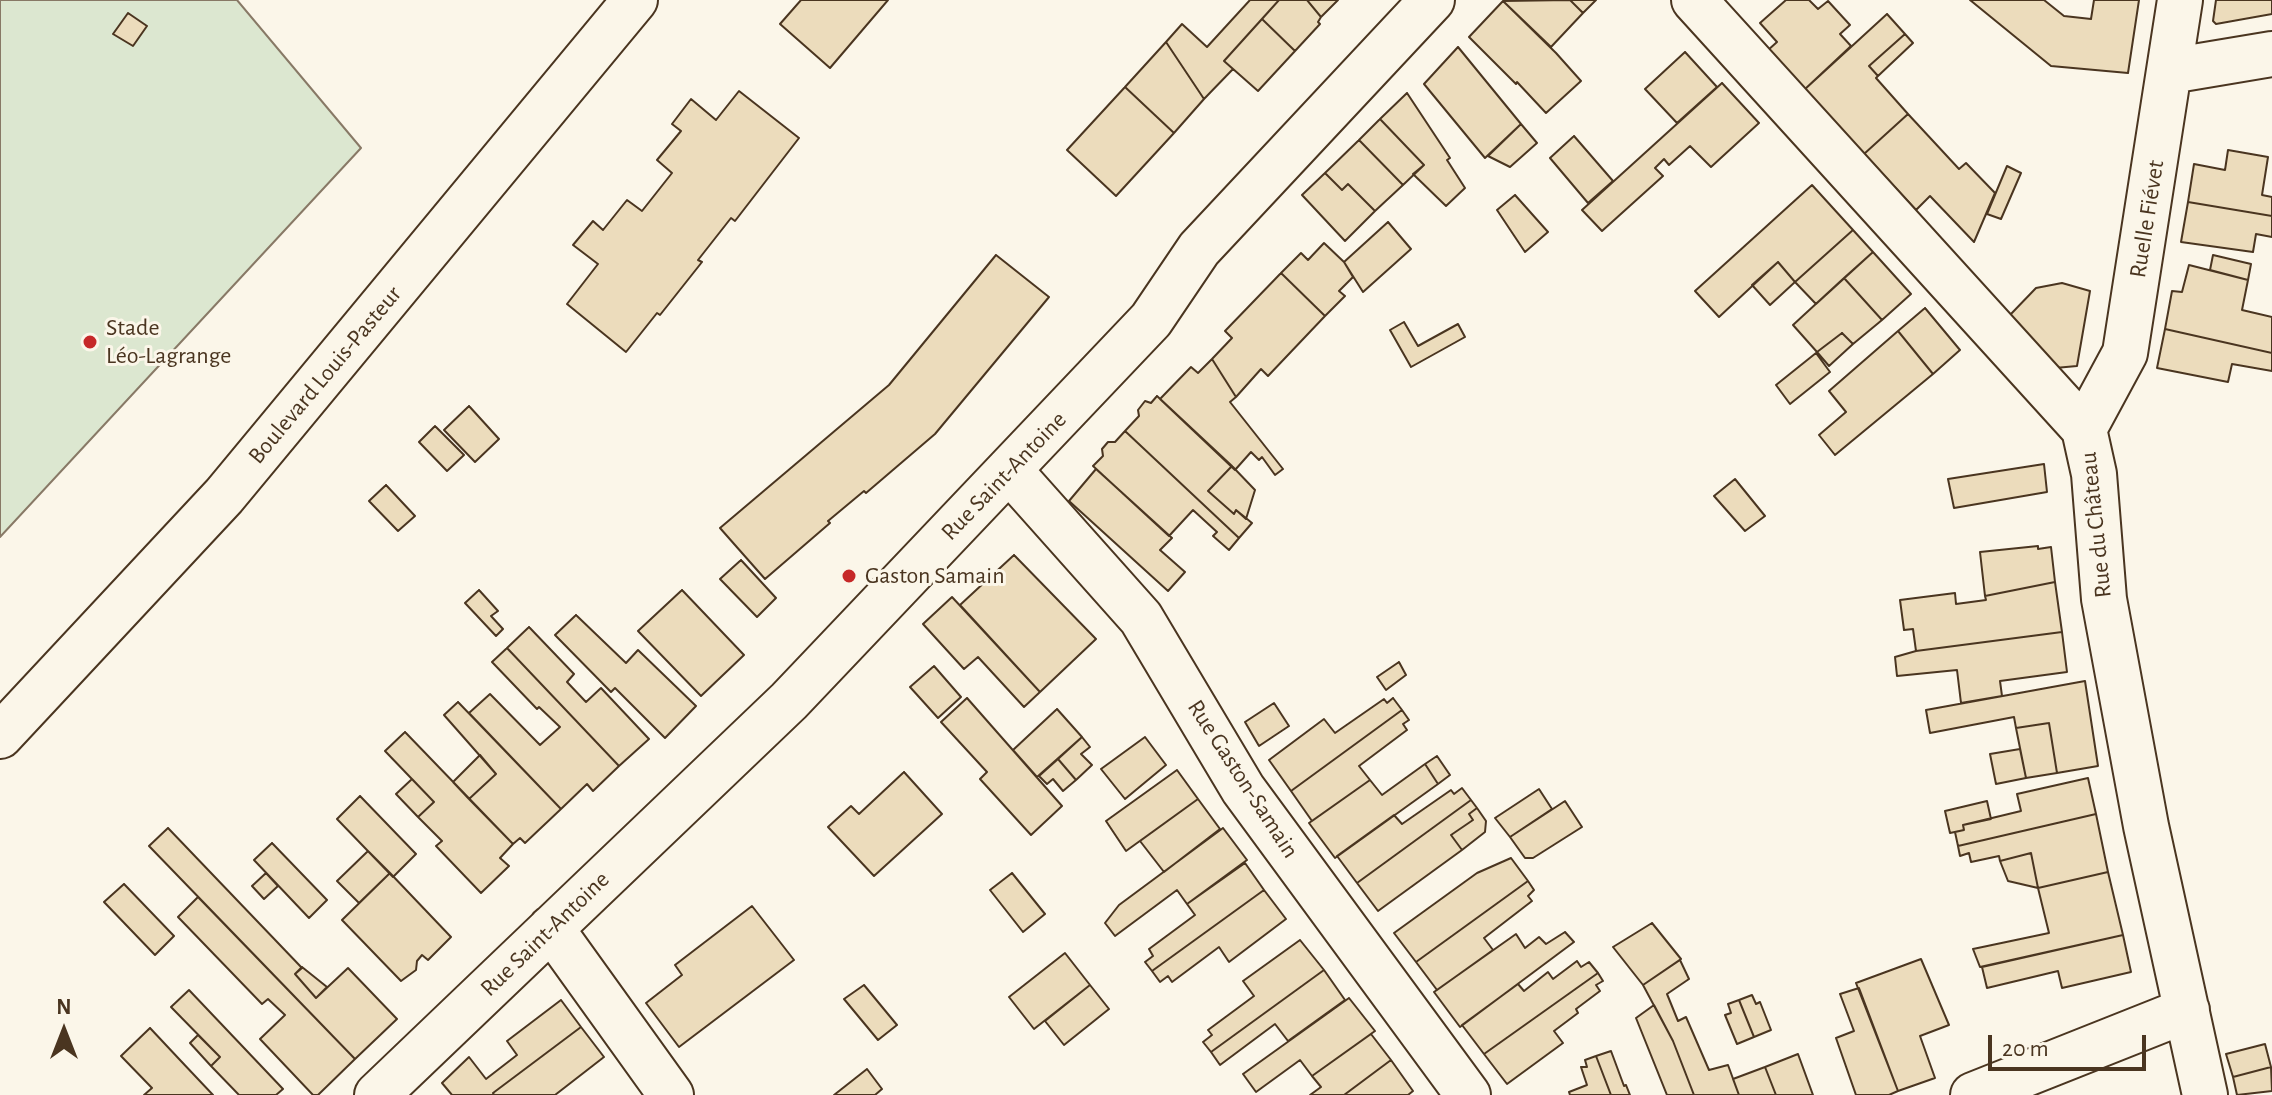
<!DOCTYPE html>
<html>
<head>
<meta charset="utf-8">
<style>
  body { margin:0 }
  #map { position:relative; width:2272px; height:1095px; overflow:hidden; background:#fbf6e9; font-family:"Alegreya Sans",sans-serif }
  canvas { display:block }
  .north { position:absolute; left:24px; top:991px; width:80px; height:80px; -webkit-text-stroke:6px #fbf6e9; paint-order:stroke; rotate:0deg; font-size:22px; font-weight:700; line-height:32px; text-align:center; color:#4a3520 }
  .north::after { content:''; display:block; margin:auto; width:28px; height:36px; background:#4a3520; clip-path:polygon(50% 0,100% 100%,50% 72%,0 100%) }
  .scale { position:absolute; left:1988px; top:1035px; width:158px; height:36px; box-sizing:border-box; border:4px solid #4a3520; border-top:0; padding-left:10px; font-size:24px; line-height:28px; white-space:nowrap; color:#4a3520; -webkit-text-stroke:6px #fbf6e9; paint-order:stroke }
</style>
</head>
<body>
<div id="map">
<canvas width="2272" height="1095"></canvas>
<div class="north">N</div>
<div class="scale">20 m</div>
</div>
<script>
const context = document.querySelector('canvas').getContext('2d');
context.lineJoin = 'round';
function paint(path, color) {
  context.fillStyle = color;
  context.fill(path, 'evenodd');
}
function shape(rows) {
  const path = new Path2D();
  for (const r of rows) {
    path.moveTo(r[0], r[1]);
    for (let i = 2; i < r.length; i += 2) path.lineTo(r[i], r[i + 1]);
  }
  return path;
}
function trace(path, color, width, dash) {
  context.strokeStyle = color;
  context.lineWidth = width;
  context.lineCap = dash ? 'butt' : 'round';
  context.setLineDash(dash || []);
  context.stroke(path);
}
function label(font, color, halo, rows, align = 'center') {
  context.font = font + ' "Alegreya Sans",sans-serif';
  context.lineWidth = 6;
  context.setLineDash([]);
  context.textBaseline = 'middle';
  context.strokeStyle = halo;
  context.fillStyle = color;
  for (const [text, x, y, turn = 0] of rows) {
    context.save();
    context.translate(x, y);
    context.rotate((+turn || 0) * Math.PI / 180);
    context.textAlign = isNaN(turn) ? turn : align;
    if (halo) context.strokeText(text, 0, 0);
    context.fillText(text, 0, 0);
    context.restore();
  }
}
const green = shape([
  [0,0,237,0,361,148,0,537,0,0]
]);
const building = shape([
  [801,0,888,0,830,68,780,24,801,0],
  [1250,0,1279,0,1224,61,1233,69,1204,99,1166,42,1182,24,1207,47,1250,0],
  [1279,0,1307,0,1321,17,1318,22,1320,24,1295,51,1262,19,1279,0],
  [1307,0,1338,0,1321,17,1307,0],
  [1570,0,1583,13,1551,47,1503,1,1570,0],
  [1570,0,1596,0,1583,13,1570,0],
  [1786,0,1809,0,1818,9,1828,1,1850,25,1840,34,1851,46,1804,90,1767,51,1777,42,1760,23,1786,0],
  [1970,0,2044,0,2064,16,2091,19,2094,0,2139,0,2128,73,2051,66,1970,0],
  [2216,0,2272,0,2272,14,2216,24,2213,21,2216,0],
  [1503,1,1556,53,1581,81,1546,113,1517,82,1516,84,1469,37,1503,1],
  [128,13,147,26,133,46,113,34,128,13],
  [1887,14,1905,34,1869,66,1878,76,1876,78,1908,114,1864,154,1804,90,1887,14],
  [1262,19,1295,51,1258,91,1224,61,1262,19],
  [1905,34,1913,43,1878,76,1869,66,1905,34],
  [1166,42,1204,99,1174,133,1125,87,1166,42],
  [1458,47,1521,124,1485,158,1424,84,1458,47],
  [1685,52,1717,87,1677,123,1645,89,1685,52],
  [1722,83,1759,123,1711,167,1690,146,1669,165,1664,159,1655,168,1663,176,1602,231,1582,210,1722,83],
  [1125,87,1174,133,1116,196,1067,150,1125,87],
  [739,91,799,138,735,221,731,218,698,260,702,262,660,315,657,313,626,352,567,304,598,264,573,245,593,221,603,230,627,200,642,211,672,173,657,160,681,131,672,124,691,99,716,120,739,91],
  [1407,93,1450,158,1447,160,1465,188,1446,206,1413,174,1424,165,1380,119,1407,93],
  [1908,114,1959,169,1966,163,1995,193,1974,242,1930,196,1916,210,1864,154,1908,114],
  [1380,119,1424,165,1403,185,1359,140,1380,119],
  [1521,124,1537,143,1510,167,1488,156,1521,124],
  [1574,136,1613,181,1588,203,1550,158,1574,136],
  [1359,140,1403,185,1375,211,1348,184,1342,190,1325,173,1359,140],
  [2228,150,2268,157,2262,195,2272,197,2272,216,2188,202,2194,164,2225,170,2228,150],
  [2007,166,2021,173,2001,219,1987,214,2007,166],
  [1325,173,1342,190,1348,184,1375,211,1345,241,1302,195,1325,173],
  [1812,185,1853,230,1795,282,1778,262,1719,317,1695,291,1812,185],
  [1515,195,1548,232,1525,252,1497,210,1515,195],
  [2188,202,2272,216,2272,237,2256,234,2253,252,2181,242,2188,202],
  [1388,222,1411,249,1363,292,1344,262,1388,222],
  [1853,230,1873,252,1816,304,1795,282,1853,230],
  [1324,243,1344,262,1353,277,1339,291,1345,296,1325,316,1281,273,1301,253,1308,260,1324,243],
  [1873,252,1911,294,1882,320,1844,278,1873,252],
  [996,255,1049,297,935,434,866,493,864,491,828,521,830,523,765,579,720,528,889,385,996,255],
  [2213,255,2251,264,2248,280,2210,270,2213,255],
  [1778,262,1795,282,1770,305,1752,285,1778,262],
  [2189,265,2248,280,2242,310,2272,317,2272,353,2165,329,2172,291,2182,292,2189,265],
  [1281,273,1325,316,1268,376,1261,369,1236,397,1212,359,1232,338,1225,331,1281,273],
  [1844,278,1882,320,1853,344,1842,333,1817,352,1793,325,1844,278],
  [2062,283,2090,291,2077,366,2055,368,2010,315,2036,288,2062,283],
  [1925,308,1960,350,1933,374,1898,331,1925,308],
  [1404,322,1418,346,1458,324,1465,337,1411,367,1390,330,1404,322],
  [2165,329,2272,353,2272,371,2232,364,2228,382,2157,368,2165,329],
  [1898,331,1933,374,1835,455,1819,435,1846,412,1829,391,1898,331],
  [1842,333,1853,344,1829,366,1817,352,1842,333],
  [1816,353,1830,372,1790,404,1776,385,1816,353],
  [1212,359,1236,397,1230,402,1283,469,1275,475,1262,457,1259,460,1251,452,1235,470,1160,399,1191,367,1198,373,1212,359],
  [1157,396,1232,466,1208,491,1234,514,1236,510,1252,523,1239,538,1125,431,1139,416,1138,410,1145,401,1151,403,1157,396],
  [469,406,499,439,475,462,444,430,469,406],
  [435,426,464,455,447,471,419,442,435,426],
  [1125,431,1239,538,1229,550,1213,536,1217,532,1193,510,1169,536,1093,466,1103,456,1102,449,1108,442,1115,442,1125,431],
  [2044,464,2047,492,1954,508,1948,479,2044,464],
  [1232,466,1255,490,1246,519,1236,510,1234,514,1208,491,1232,466],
  [1096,469,1172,538,1160,550,1185,572,1168,591,1069,501,1096,469],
  [1735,479,1765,516,1745,531,1714,496,1735,479],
  [386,485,415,516,398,531,369,501,386,485],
  [2038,546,2038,549,2051,547,2055,582,1985,596,1980,552,2038,546],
  [1014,555,1096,639,1040,692,960,605,1014,555],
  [741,560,776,598,757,617,720,579,741,560],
  [2055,582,2062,632,1916,651,1913,629,1904,630,1900,600,1955,593,1956,604,1986,600,1985,596,2055,582],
  [479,590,498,611,491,616,503,629,496,636,465,603,479,590],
  [682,590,744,655,701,696,638,631,682,590],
  [952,597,1040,692,1024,707,978,657,964,669,923,624,952,597],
  [576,615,626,663,638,650,696,706,665,738,615,688,611,692,555,635,576,615],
  [529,627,574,674,567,682,586,702,601,688,649,739,619,766,507,648,529,627],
  [2062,632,2067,672,2000,681,2002,696,1961,703,1957,670,1897,676,1895,657,1916,651,2062,632],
  [507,648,619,766,593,791,587,784,561,809,469,713,490,694,540,745,560,727,539,707,537,709,492,662,507,648],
  [1399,662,1406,675,1386,690,1377,677,1399,662],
  [934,666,961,697,938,718,910,687,934,666],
  [2085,681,2098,766,2057,773,2049,723,2016,728,2014,717,1930,733,1926,710,2085,681],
  [967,698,1062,806,1031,835,980,779,987,772,941,722,967,698],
  [1393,698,1402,710,1291,791,1269,760,1324,719,1335,733,1384,699,1387,703,1393,698],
  [458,702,561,809,525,843,520,838,513,844,469,799,496,774,444,715,458,702],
  [1274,703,1289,726,1259,746,1245,722,1274,703],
  [1057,709,1082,737,1037,777,1013,750,1057,709],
  [1402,710,1409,720,1403,724,1407,730,1359,766,1370,780,1312,821,1291,791,1402,710],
  [2049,723,2057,773,2026,778,2016,728,2049,723],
  [405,732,513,844,500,858,509,866,481,893,436,846,442,841,418,817,434,802,385,751,405,732],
  [1082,737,1090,747,1081,754,1092,765,1076,780,1058,759,1082,737],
  [1145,737,1166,765,1125,799,1101,769,1145,737],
  [2020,749,2026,778,1996,784,1990,754,2020,749],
  [480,755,496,774,469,799,453,782,480,755],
  [1437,756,1450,775,1438,784,1425,764,1437,756],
  [1058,759,1076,780,1063,791,1053,779,1047,784,1039,776,1058,759],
  [1425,764,1438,784,1335,858,1309,823,1370,780,1382,795,1425,764],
  [1177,770,1198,799,1126,851,1106,821,1177,770],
  [904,772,942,814,874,876,828,827,851,806,859,814,904,772],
  [2088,778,2096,814,1958,846,1955,832,1964,830,1963,825,2021,811,2017,794,2088,778],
  [412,779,434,802,418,817,396,794,412,779],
  [1462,788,1471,800,1357,883,1337,856,1394,815,1402,824,1451,790,1454,794,1462,788],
  [1539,789,1552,809,1510,837,1495,818,1539,789],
  [360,796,416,854,393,877,337,819,360,796],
  [1198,799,1220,829,1164,872,1140,841,1198,799],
  [1471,800,1477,808,1469,814,1473,820,1451,835,1462,850,1378,911,1357,883,1471,800],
  [1565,801,1582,827,1533,858,1525,858,1510,837,1565,801],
  [1987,801,1991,819,1963,825,1964,830,1950,833,1945,811,1987,801],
  [1477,808,1486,821,1485,832,1462,850,1451,835,1473,820,1469,814,1477,808],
  [2096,814,2108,872,2038,888,2031,853,2000,861,1999,856,1971,862,1969,853,1960,856,1958,846,2096,814],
  [168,828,302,968,295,974,316,998,348,968,397,1019,355,1059,149,846,168,828],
  [1223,828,1247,860,1187,904,1177,890,1115,936,1105,923,1119,905,1223,828],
  [272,843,327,900,309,918,254,860,272,843],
  [368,851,390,873,359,903,337,881,368,851],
  [2031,853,2038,888,2008,881,2000,861,2031,853],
  [1511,858,1528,881,1416,962,1394,933,1477,873,1511,858],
  [1245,863,1264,890,1152,971,1145,962,1153,956,1149,949,1195,915,1187,904,1245,863],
  [2108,872,2123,935,1980,967,1973,949,2049,933,2038,888,2108,872],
  [266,873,278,886,264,899,252,886,266,873],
  [390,873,451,937,428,960,422,955,417,961,416,970,401,981,342,920,390,873],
  [1012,873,1045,914,1023,932,990,890,1012,873],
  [1528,881,1534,890,1528,896,1532,901,1484,938,1493,950,1437,990,1416,962,1528,881],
  [124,884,174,936,155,955,104,902,124,884],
  [1264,890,1286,919,1229,962,1219,947,1172,982,1168,976,1160,982,1152,971,1264,890],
  [198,897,355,1059,318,1095,313,1095,260,1039,285,1015,268,999,262,1004,178,917,198,897],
  [752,906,794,960,679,1047,646,1003,682,975,675,965,752,906],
  [1652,923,1681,959,1643,985,1613,947,1652,923],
  [1565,932,1574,942,1460,1027,1434,992,1516,934,1525,948,1539,937,1546,944,1565,932],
  [2123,935,2131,972,2062,988,2058,971,1987,988,1982,967,2123,935],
  [1300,940,1324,970,1211,1052,1203,1042,1212,1035,1208,1030,1254,996,1243,981,1300,940],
  [1065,953,1090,985,1034,1029,1009,997,1065,953],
  [1921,959,1949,1025,1920,1036,1935,1078,1898,1091,1856,983,1921,959],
  [1680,960,1689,979,1667,994,1678,1021,1686,1017,1709,1070,1728,1065,1739,1095,1694,1095,1673,1041,1643,985,1680,960],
  [1577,961,1581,967,1589,962,1598,973,1484,1054,1462,1025,1518,984,1524,991,1548,972,1553,979,1577,961],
  [302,967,327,987,316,998,295,974,302,967],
  [1324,970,1345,1000,1288,1041,1275,1024,1220,1065,1211,1052,1324,970],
  [1598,973,1603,981,1596,985,1600,991,1576,1009,1578,1013,1554,1031,1563,1043,1507,1084,1484,1054,1598,973],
  [864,985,897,1025,878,1040,844,999,864,985],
  [1090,985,1109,1009,1064,1045,1045,1021,1090,985],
  [1859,988,1898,1091,1889,1095,1856,1095,1836,1038,1854,1031,1840,994,1859,988],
  [189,990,283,1089,276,1095,239,1095,211,1066,220,1057,171,1007,189,990],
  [1752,995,1756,1004,1760,1002,1771,1030,1754,1037,1739,1000,1752,995],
  [1349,998,1375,1031,1312,1076,1300,1060,1256,1092,1243,1074,1349,998],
  [561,1000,581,1027,493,1093,494,1095,452,1095,442,1083,469,1057,486,1079,517,1055,507,1041,561,1000],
  [1739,1000,1754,1037,1737,1044,1725,1015,1731,1013,1728,1004,1739,1000],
  [1654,1005,1673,1041,1694,1095,1667,1095,1636,1018,1654,1005],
  [581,1027,604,1057,555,1095,494,1095,493,1093,581,1027],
  [150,1028,180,1060,213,1095,144,1095,152,1088,121,1056,150,1028],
  [1371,1034,1391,1060,1344,1095,1310,1095,1321,1087,1312,1076,1371,1034],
  [198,1035,220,1057,211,1066,190,1043,198,1035],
  [2265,1044,2271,1067,2233,1077,2226,1054,2265,1044],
  [1611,1051,1624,1086,1626,1085,1630,1095,1611,1095,1596,1056,1611,1051],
  [1798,1054,1813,1095,1776,1095,1765,1067,1798,1054],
  [1596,1056,1611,1095,1570,1095,1569,1092,1587,1085,1581,1067,1587,1067,1585,1060,1596,1056],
  [1391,1060,1413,1091,1408,1095,1344,1095,1391,1060],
  [1765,1067,1776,1095,1739,1095,1733,1079,1765,1067],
  [2271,1067,2272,1091,2237,1095,2233,1077,2271,1067],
  [867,1069,882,1089,875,1095,834,1095,867,1069]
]);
const minor = shape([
  [1694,0,2084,429,2094,474,2104,599,2146,826,2205,1095],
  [2170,71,2272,54],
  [2084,429,2125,353,2180,0],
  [1010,471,1141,618,1243,789,1468,1095],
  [551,928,671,1095],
  [377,1095,789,701,1151,320,1199,249,1432,0],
  [1973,1095,2187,1010]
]);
const secondary = shape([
  [0,736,224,496,635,0]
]);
const markers = [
  [90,342,8,"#c62828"],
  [849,576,8,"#c62828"]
];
const streetNames = [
  ["Ruelle Fiévet",2147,219,-81],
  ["Boulevard Louis-Pasteur",325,375,-50],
  ["Rue Saint-Antoine",1004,476,-46],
  ["Rue du Château",2096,525,-96],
  ["Rue Gaston-Samain",1243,779,57],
  ["Rue Saint-Antoine",545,934,-44]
];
const poiNames = [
  ["Stade",106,328],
  ["Léo-Lagrange",106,356],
  ["Gaston Samain",865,576]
];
paint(green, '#dce7d0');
trace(green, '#887966', 2);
paint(building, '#ecdcbc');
trace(building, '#4a3520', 2);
trace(minor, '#4a3520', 48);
trace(secondary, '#4a3520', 48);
trace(minor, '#fbf6e9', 44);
trace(secondary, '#fbf6e9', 44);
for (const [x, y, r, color] of markers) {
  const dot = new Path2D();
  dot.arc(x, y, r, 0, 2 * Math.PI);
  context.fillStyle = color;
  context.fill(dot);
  trace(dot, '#fbf6e9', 3);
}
label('24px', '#4a3520', '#fbf6e9', streetNames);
label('24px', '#4a3520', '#fbf6e9', poiNames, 'left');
</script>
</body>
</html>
